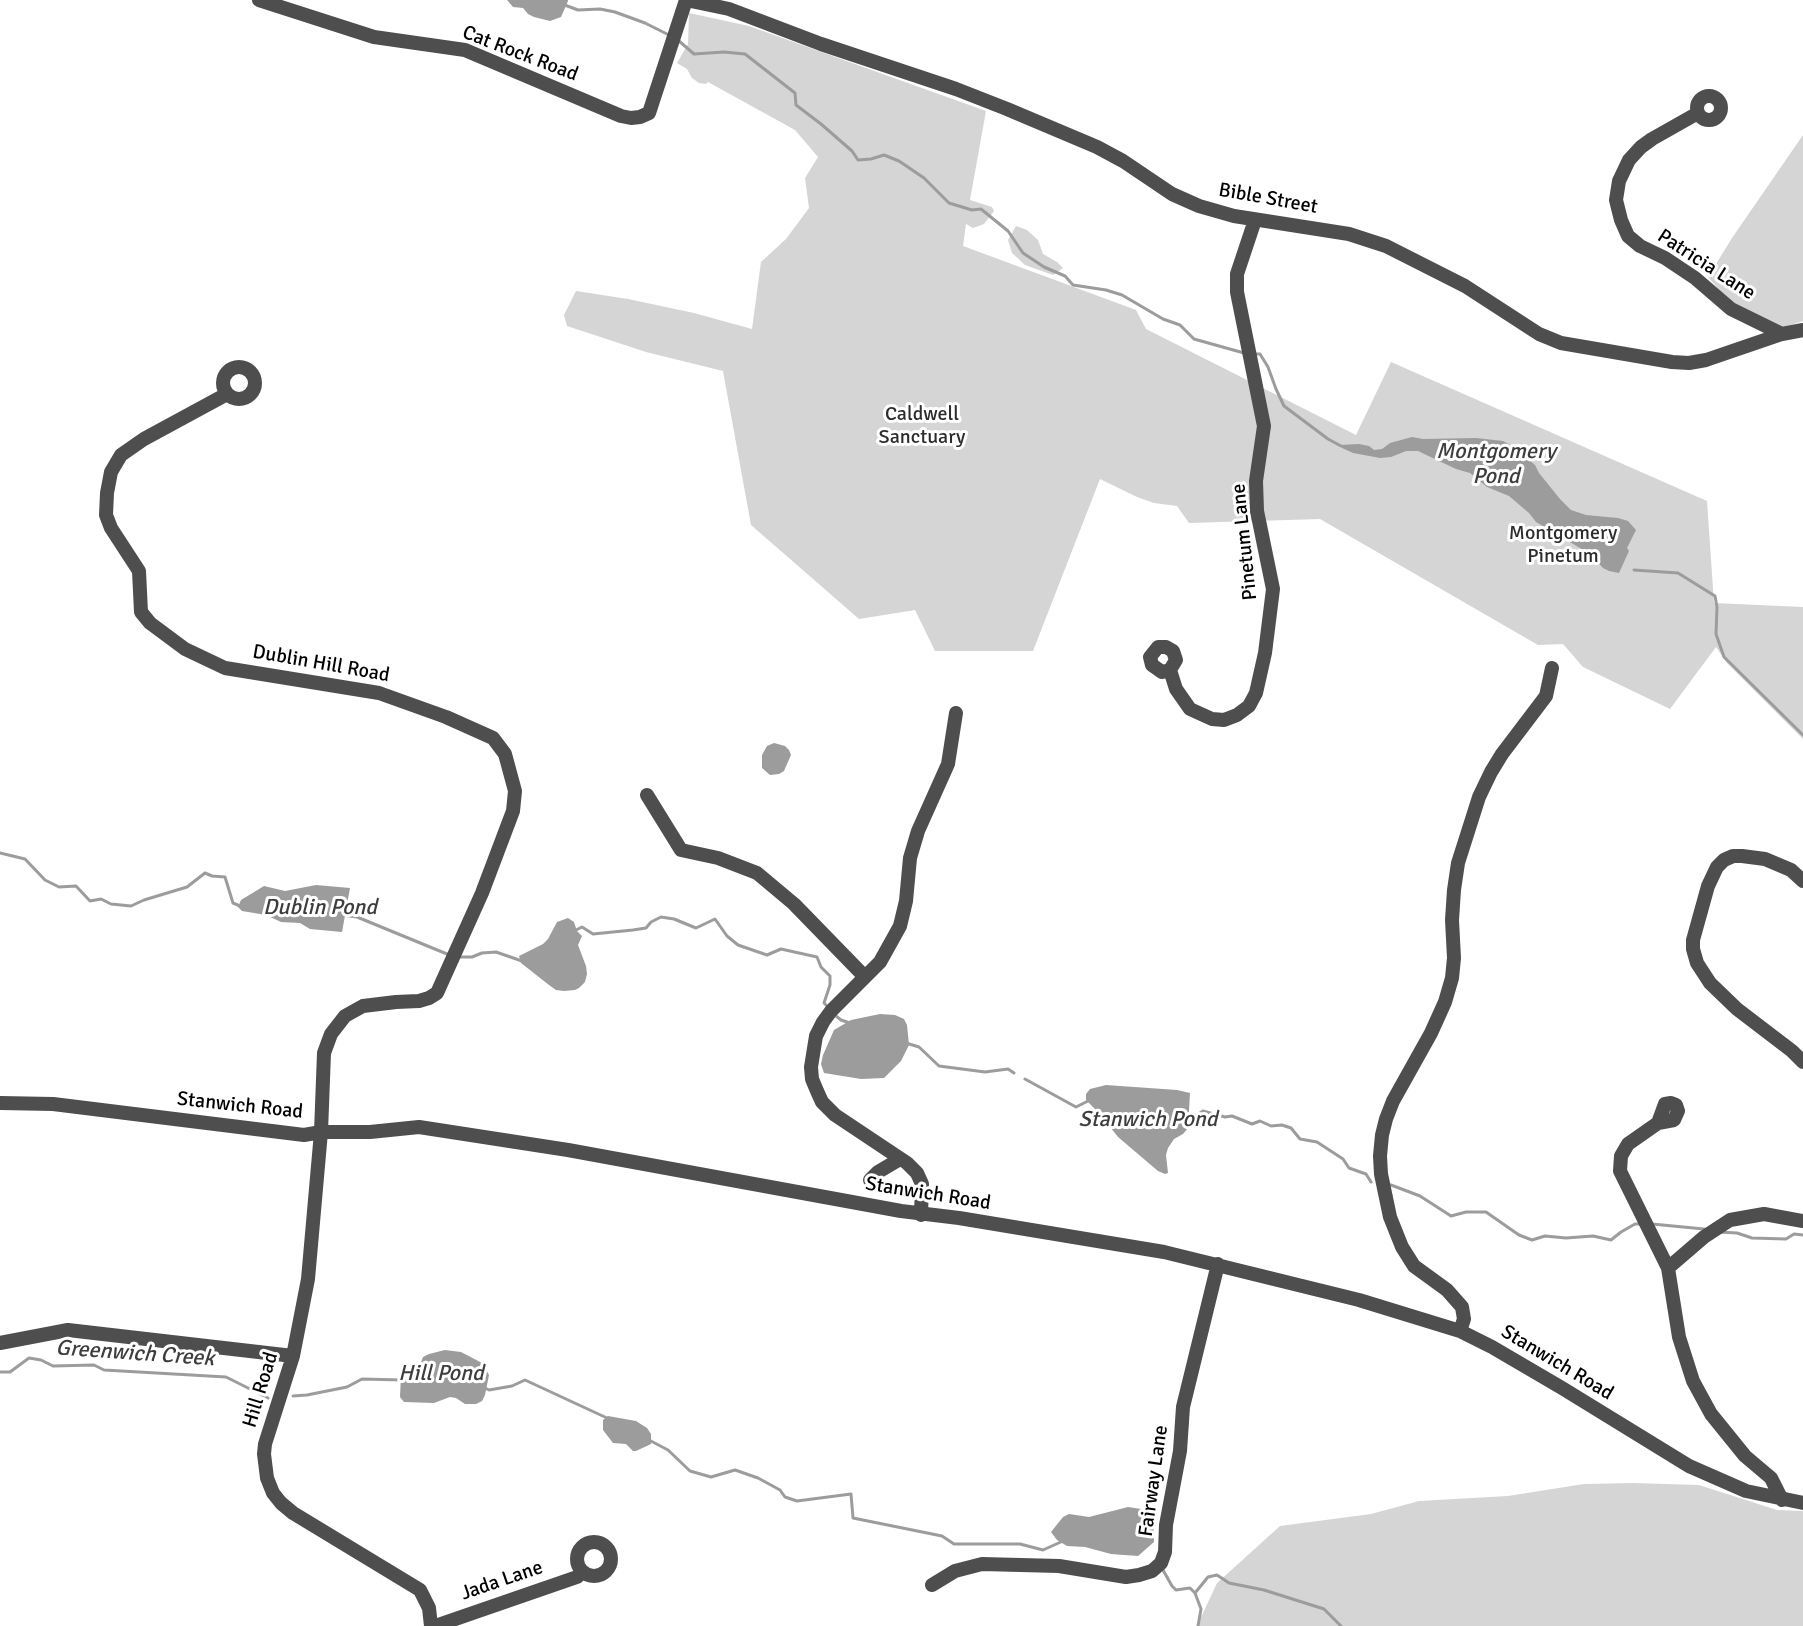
<!DOCTYPE html>
<html>
<head>
<meta charset="utf-8">
<style>
  body { margin:0 }
  canvas { display:block; background:#fff }
</style>
</head>
<body>
<canvas width="1803" height="1626"></canvas>
<script>
const context = document.querySelector('canvas').getContext('2d');
context.lineJoin = 'round';
function paint(path, color) {
  context.fillStyle = color;
  context.fill(path, 'evenodd');
}
function shape(rows) {
  const path = new Path2D();
  for (const r of rows) {
    if (r.length === 3) {
      path.moveTo(r[0] + r[2], r[1]);
      path.arc(r[0], r[1], r[2], 0, 2 * Math.PI);
      continue;
    }
    path.moveTo(r[0], r[1]);
    for (let i = 2; i < r.length; i += 2) path.lineTo(r[i], r[i + 1]);
  }
  return path;
}
function trace(path, color, width, dash) {
  context.strokeStyle = color;
  context.lineWidth = width;
  context.lineCap = dash ? 'butt' : 'round';
  context.setLineDash(dash || []);
  context.stroke(path);
}
function label(font, color, halo, rows, align = 'center') {
  context.font = font + ' Signika,sans-serif';
  context.lineWidth = 6;
  context.setLineDash([]);
  context.textBaseline = 'middle';
  context.strokeStyle = halo;
  context.fillStyle = color;
  for (const [text, x, y, turn = 0] of rows) {
    context.save();
    context.translate(x, y);
    context.rotate((+turn || 0) * Math.PI / 180);
    context.textAlign = isNaN(turn) ? turn : align;
    if (halo) context.strokeText(text, 0, 0);
    context.fillText(text, 0, 0);
    context.restore();
  }
}
const green = shape([
  [689,13,749,26,986,111,970,200,992,207,994,211,984,224,973,228,966,224,963,246,1136,310,1146,329,1356,435,1391,362,1707,501,1714,603,1803,607,1803,739,1727,663,1716,647,1670,709,1583,667,1563,644,1538,645,1320,519,1189,523,1177,506,1154,503,1137,497,1100,479,1033,651,935,651,915,610,859,619,751,525,723,371,646,352,567,326,564,315,576,291,628,299,694,313,752,329,761,262,786,239,809,208,805,178,818,157,795,130,708,82,706,84,699,83,692,78,687,69,677,63,688,44],
  [1803,135,1803,321,1773,331,1728,300,1708,277,1732,238],
  [1016,226,1027,230,1038,240,1043,254,1057,262,1063,268,1053,275,1025,265,1012,253,1008,240],
  [1633,1483,1699,1485,1777,1510,1803,1511,1803,1626,1197,1626,1217,1583,1280,1526,1371,1514,1419,1501,1508,1496,1584,1484]
]);
const water = shape([
  [507,0,568,0,568,1,561,17,550,21,534,17,528,14,523,8,513,7],
  [1412,437,1423,439,1476,438,1503,441,1514,447,1535,465,1539,473,1560,499,1571,510,1586,515,1618,518,1628,521,1636,530,1627,548,1629,551,1619,573,1609,571,1603,568,1590,554,1536,522,1529,513,1509,496,1487,487,1470,473,1456,469,1418,451,1406,451,1391,457,1380,458,1353,453,1342,448,1340,445,1359,444,1369,446,1374,450,1382,449,1390,443],
  [774,743,785,746,789,750,791,755,784,771,779,774,770,775,762,768,762,755,767,746],
  [316,885,350,888,342,932,310,929,300,923,281,922,266,915,242,911,238,907,241,900,264,886,285,891],
  [568,918,574,922,577,931,582,936,578,945,586,966,587,974,585,982,579,988,575,990,564,991,556,990,549,985,521,963,519,956,543,944,548,939,557,922],
  [880,1014,895,1015,904,1019,907,1025,909,1045,901,1061,884,1078,861,1079,824,1073,821,1064,823,1055,834,1030,851,1020],
  [1106,1085,1177,1090,1190,1093,1188,1128,1183,1134,1174,1139,1168,1148,1166,1155,1168,1173,1165,1174,1158,1171,1118,1137,1100,1114,1086,1100,1086,1094,1090,1089],
  [445,1350,461,1352,482,1363,489,1375,485,1395,482,1401,476,1404,465,1404,456,1398,450,1397,434,1403,404,1402,400,1397,401,1374,408,1371,417,1373,423,1357,429,1354],
  [608,1416,636,1421,647,1428,651,1434,651,1444,636,1451,633,1451,626,1444,613,1443,603,1430,603,1420],
  [1128,1507,1141,1509,1147,1513,1153,1521,1154,1542,1138,1556,1111,1554,1085,1547,1067,1546,1057,1540,1051,1532,1063,1517,1069,1514,1089,1517]
]);
const stream = shape([
  [562,4,578,10,600,9,615,12,645,23,669,35],
  [679,41,694,54,724,52,745,54,795,93,796,105,821,124,852,151,858,160,871,159,884,155,899,161,924,178,949,203,972,210,981,209,1008,231,1023,253,1044,267,1065,276,1073,285,1106,290,1122,295,1163,319,1180,325,1194,339,1244,353],
  [1255,354,1260,354,1268,367,1276,389,1284,406,1328,439,1341,446],
  [1634,570,1678,573,1715,596,1717,607,1716,634,1724,657,1803,735],
  [0,853,25,859,45,880,59,887,76,886,90,901,101,899,111,904,131,906,144,900,187,887,205,873,212,876,225,877,233,903,240,906],
  [342,915,357,917,447,954],
  [576,930,582,927,593,934,633,930,646,928,651,922,661,917,674,919,696,928,715,919,727,936,738,945,767,955,781,949,817,957,821,967,830,976,830,985,824,1003,826,1005],
  [460,957,472,957,482,953,496,952,522,961],
  [836,1016,841,1020,850,1023],
  [906,1043,919,1047,939,1066,985,1072,1008,1069,1014,1073],
  [1025,1079,1076,1107,1088,1101],
  [1186,1113,1197,1115,1203,1111,1225,1117,1232,1116,1252,1124,1260,1121,1271,1126,1282,1125,1291,1128,1300,1139,1317,1142,1343,1159,1349,1168,1366,1174,1371,1182],
  [1391,1185,1420,1196,1451,1216,1466,1212,1486,1212,1519,1235,1532,1240,1545,1236,1566,1238,1593,1236,1611,1240,1621,1232,1635,1224,1640,1224],
  [1652,1224,1704,1229],
  [1719,1232,1737,1233,1752,1238,1786,1239,1794,1234,1803,1235],
  [0,1372,10,1372,29,1358,41,1360,53,1366,94,1365,104,1370,226,1377,268,1398],
  [485,1388,489,1390,512,1386,525,1380,607,1418],
  [293,1396,307,1395,347,1387,362,1379,402,1380],
  [649,1440,668,1450,690,1471,711,1477,735,1470,758,1478,780,1490,785,1497,797,1501,851,1494,853,1518,942,1536,954,1544,1020,1544,1043,1550,1063,1541],
  [1163,1570,1172,1586,1176,1590,1190,1588,1195,1593],
  [1195,1593,1208,1577,1217,1575,1229,1583,1264,1590,1324,1609,1341,1626],
  [1195,1593,1201,1609,1198,1626]
]);
const minor = shape([
  [259,0,374,37,465,50,621,116,631,118,640,117,649,113,686,0],
  [686,0,729,9,821,44,956,89,1007,109,1097,147,1123,161,1172,194,1199,206,1234,216,1349,234,1386,246,1465,286,1539,334,1561,343,1672,362,1689,363,1706,360,1782,334,1803,330],
  [1709,108,12],
  [1698,113,1652,139,1641,147,1629,160,1619,181,1616,200,1621,220,1628,236,1640,246,1665,258,1695,278,1731,309,1782,334],
  [239,383,16],
  [227,394,144,439,121,455,111,472,107,493,106,515,111,528,139,571,141,612,150,623,185,649,225,668,379,693,446,717,493,738,505,754,515,791,513,811,482,893,437,993,429,998,419,1001,396,1002,363,1006,345,1016,331,1034,324,1053,321,1132,308,1279,293,1356,265,1444,264,1454,267,1478,273,1493,281,1503,293,1513,420,1590,429,1608,431,1626],
  [1170,670,1162,672,1152,665,1150,657,1158,647,1166,647,1173,651,1176,660,1170,670,1176,689,1190,709,1212,719,1224,720,1237,715,1249,706,1256,693,1265,653,1273,589,1257,511,1256,481,1264,426,1237,292,1237,274,1255,220],
  [647,795,681,850,718,858,757,873,794,904,865,977],
  [1803,881,1791,870,1765,859,1742,856,1733,856,1724,860,1717,867,1708,886,1693,940,1693,949,1697,963,1710,983,1737,1009,1792,1051,1803,1062],
  [0,1103,53,1104,304,1135,321,1132,370,1132,419,1127,568,1150,901,1211,959,1218,1164,1252,1359,1300,1460,1331,1492,1347,1562,1388,1689,1466,1746,1491,1803,1503],
  [1658,1123,1665,1104,1671,1103,1676,1105,1678,1111,1674,1120,1658,1123,1628,1144,1621,1156,1620,1171,1668,1268,1679,1337,1693,1381,1711,1414,1745,1456,1771,1478,1782,1500],
  [870,1180,878,1172,900,1159],
  [921,1215,922,1184,917,1173,907,1163,835,1115,822,1102,817,1091,812,1079,811,1067,816,1036,823,1022,831,1011,880,962,900,926,906,901,910,858,918,831,948,764,956,713],
  [1668,1268,1704,1237,1730,1220,1764,1214,1803,1221],
  [1460,1331,1464,1319,1462,1307,1447,1290,1414,1266,1402,1247,1390,1217,1381,1174,1380,1156,1382,1135,1386,1119,1393,1101,1431,1033,1445,1002,1452,978,1454,958,1452,920,1454,890,1458,863,1479,797,1491,772,1502,754,1546,696,1552,668],
  [0,1343,68,1330,293,1356],
  [594,1559,17],
  [932,1585,955,1571,982,1564,1059,1566,1126,1577,1139,1575,1152,1571,1161,1563,1165,1552,1166,1525,1180,1451,1183,1407,1218,1264],
  [435,1626,577,1577,582,1572]
]);
const streetNames = [
  ["Cat Rock Road",520,54,21],
  ["Bible Street",1268,199,10],
  ["Patricia Lane",1706,265,33],
  ["Pinetum Lane",1245,542,-96],
  ["Dublin Hill Road",321,664,10],
  ["Stanwich Road",240,1106,6],
  ["Stanwich Road",928,1194,9],
  ["Stanwich Road",1557,1363,31],
  ["Hill Road",261,1390,-73],
  ["Fairway Lane",1154,1481,-82],
  ["Jada Lane",502,1581,-19]
];
const parkNames = [
  ["Caldwell",922,415],
  ["Sanctuary",922,438],
  ["Montgomery",1563,534],
  ["Pinetum",1563,557]
];
const waterNames = [
  ["Montgomery",1496,452],
  ["Pond",1496,477],
  ["Dublin Pond",320,908],
  ["Stanwich Pond",1148,1120],
  ["Greenwich Creek",135,1354,4],
  ["Hill Pond",441,1374]
];
paint(green, '#d5d5d5');
paint(water, '#9c9c9c');
trace(stream, '#9c9c9c', 3);
trace(minor, '#4e4e4e', 14);
label('20px', '#000', '#fff', streetNames);
label('20px', '#2c2c2c', '#fff', parkNames);
label('italic 22px', '#3d3d3d', '#fff', waterNames);
</script>
</body>
</html>
